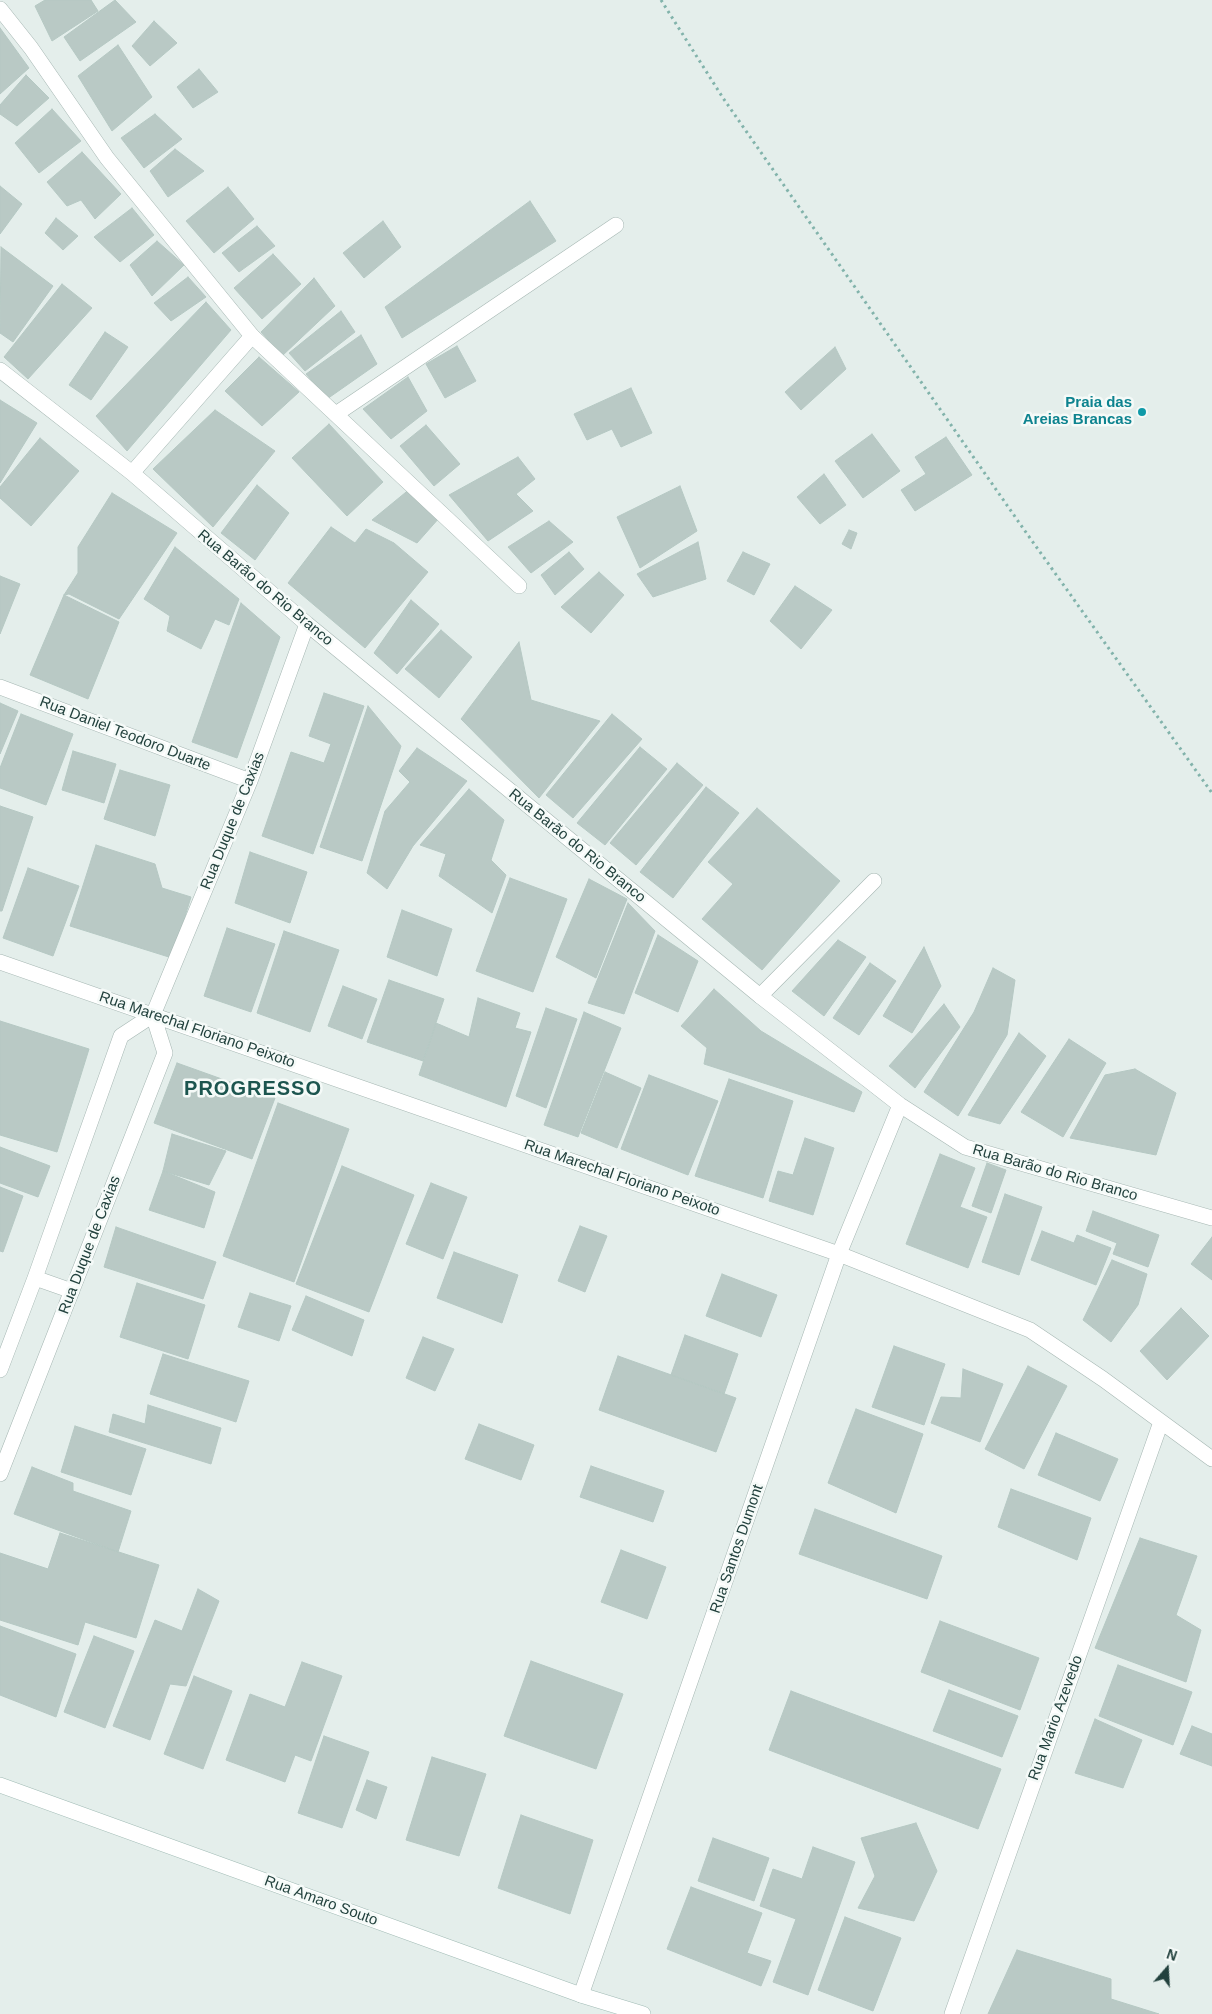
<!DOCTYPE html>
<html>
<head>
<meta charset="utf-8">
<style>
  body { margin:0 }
  #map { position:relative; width:1212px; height:2014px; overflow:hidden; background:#e4eeeb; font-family:Helvetica,sans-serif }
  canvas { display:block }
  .north { position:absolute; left:1142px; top:1944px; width:50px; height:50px; -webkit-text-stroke:4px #f5faf8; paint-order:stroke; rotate:19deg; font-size:14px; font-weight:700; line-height:20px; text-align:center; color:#22413d }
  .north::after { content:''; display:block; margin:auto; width:18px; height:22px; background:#22413d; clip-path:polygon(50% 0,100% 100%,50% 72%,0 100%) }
</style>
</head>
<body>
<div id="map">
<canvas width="1212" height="2014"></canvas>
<div class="north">N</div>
</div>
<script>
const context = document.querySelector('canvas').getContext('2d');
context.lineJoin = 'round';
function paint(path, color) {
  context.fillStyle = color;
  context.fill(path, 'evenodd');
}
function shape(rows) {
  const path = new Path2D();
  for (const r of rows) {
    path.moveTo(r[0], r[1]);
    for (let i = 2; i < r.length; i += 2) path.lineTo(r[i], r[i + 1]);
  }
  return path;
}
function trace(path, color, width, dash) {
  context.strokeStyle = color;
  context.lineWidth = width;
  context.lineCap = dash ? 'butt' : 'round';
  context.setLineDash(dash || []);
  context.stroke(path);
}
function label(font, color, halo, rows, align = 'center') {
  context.font = font + ' Helvetica,sans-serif';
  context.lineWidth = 5;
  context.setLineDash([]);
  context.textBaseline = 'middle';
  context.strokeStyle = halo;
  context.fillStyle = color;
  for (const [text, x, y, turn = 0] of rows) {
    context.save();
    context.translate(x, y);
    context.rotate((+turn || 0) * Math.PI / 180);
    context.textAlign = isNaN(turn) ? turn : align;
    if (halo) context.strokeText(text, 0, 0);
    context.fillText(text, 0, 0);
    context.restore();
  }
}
const building = shape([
  [45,0,91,0,98,11,52,41,35,6,45,0],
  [115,0,136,22,80,61,64,37,115,0],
  [154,21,177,43,150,66,132,46,154,21],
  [0,28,29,68,0,94,0,28],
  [118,45,152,97,112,131,78,76,118,45],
  [199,69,218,92,193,108,177,87,199,69],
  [26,75,49,98,17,126,0,114,0,105,26,75],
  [52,109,81,141,39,173,15,143,52,109],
  [155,114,182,139,144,168,121,138,155,114],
  [175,149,204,171,168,197,150,171,175,149],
  [82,152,121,194,95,219,81,200,67,206,47,182,82,152],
  [0,186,22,204,0,234,0,186],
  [228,187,254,219,214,253,186,221,228,187],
  [530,201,556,241,402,338,385,307,530,201],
  [132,208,154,235,120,262,94,237,132,208],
  [56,218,78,236,63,250,45,233,56,218],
  [383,221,401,247,364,278,343,253,383,221],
  [257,226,275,246,239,272,222,253,257,226],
  [157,241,184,265,152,296,130,265,157,241],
  [1,247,53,286,13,342,0,333,1,247],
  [273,254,301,284,262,319,234,288,273,254],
  [188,277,206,297,171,321,154,303,188,277],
  [314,278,335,306,282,356,261,332,314,278],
  [62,284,92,308,28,379,4,357,62,284],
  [206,302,231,330,127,451,96,416,206,302],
  [341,311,355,332,305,371,289,353,341,311],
  [105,332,128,347,91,400,69,385,105,332],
  [361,335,377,364,327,399,306,374,361,335],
  [457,346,476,381,445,398,426,364,457,346],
  [835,347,846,369,801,410,785,392,835,347],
  [259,357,299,392,262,426,225,391,259,357],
  [408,377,427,411,391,439,363,409,408,377],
  [631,388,652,433,621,447,612,429,587,440,574,414,631,388],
  [0,400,37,423,0,483,0,400],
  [215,410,275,451,213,527,153,469,215,410],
  [329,424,383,482,347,516,292,458,329,424],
  [426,425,460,464,434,486,400,446,426,425],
  [872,434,900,471,863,498,835,461,872,434],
  [946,437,972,475,915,511,901,490,926,474,915,457,946,437],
  [40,438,79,471,31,526,0,498,0,487,40,438],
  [518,457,535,479,516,494,533,511,488,541,449,495,518,457],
  [824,474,846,505,820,524,797,497,824,474],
  [257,485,289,513,255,560,221,533,257,485],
  [680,486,697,531,640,568,617,517,680,486],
  [411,488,440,517,417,543,372,520,411,488],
  [112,493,177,533,119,619,69,594,64,595,78,573,78,547,112,493],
  [549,521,573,542,531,573,508,547,549,521],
  [331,527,355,543,366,529,394,543,428,572,365,648,288,583,331,527],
  [849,530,857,533,851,549,842,544,849,530],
  [698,542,706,579,653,597,637,574,698,542],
  [175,547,239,599,229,625,215,619,201,649,167,631,170,616,144,599,175,547],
  [569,552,584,569,555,595,541,575,569,552],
  [743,552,770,564,754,595,727,581,743,552],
  [599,572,624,595,591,633,561,607,599,572],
  [0,576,20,584,0,634,0,576],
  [795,586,832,610,801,649,770,621,795,586],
  [64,595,119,622,88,699,30,675,64,595],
  [411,600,439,624,397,674,374,653,411,600],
  [241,603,280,637,237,758,192,742,241,603],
  [441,630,472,657,439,698,405,669,441,630],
  [519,642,531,700,600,721,539,798,461,719,519,642],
  [324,693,364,706,313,854,262,836,291,752,324,763,331,744,309,736,324,693],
  [0,703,18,711,0,754,0,703],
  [368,706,401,746,362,861,320,847,368,706],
  [21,714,73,734,46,805,0,788,0,768,21,714],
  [612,714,642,739,573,818,546,795,612,714],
  [640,747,667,769,605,845,577,823,640,747],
  [417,748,467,781,413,846,387,889,367,873,385,811,410,782,399,771,417,748],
  [73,751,116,764,104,803,62,790,73,751],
  [677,763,703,785,636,865,610,843,677,763],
  [120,770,170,785,155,836,104,819,120,770],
  [706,787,739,813,673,898,640,872,706,787],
  [469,789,504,820,491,860,506,875,492,913,439,876,446,854,420,845,469,789],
  [0,806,33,817,2,911,0,911,0,806],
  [757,808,840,881,762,970,702,919,733,884,708,862,757,808],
  [96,845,155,864,162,888,191,897,172,958,70,926,96,845],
  [250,852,307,872,290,923,235,903,250,852],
  [28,868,79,886,53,956,3,938,28,868],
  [510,878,567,899,533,992,476,971,510,878],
  [589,879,627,899,596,978,556,957,589,879],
  [628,903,655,931,624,1014,588,1003,628,903],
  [402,910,452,929,437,976,387,957,402,910],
  [227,928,275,944,251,1012,204,996,227,928],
  [284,931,339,950,310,1032,257,1013,284,931],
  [658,935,698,961,678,1012,635,993,658,935],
  [838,940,866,957,824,1016,792,991,838,940],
  [924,947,941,986,912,1033,883,1016,924,947],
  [870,963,896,981,859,1035,833,1018,870,963],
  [993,968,1015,980,1007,1035,958,1116,924,1092,974,1012,993,968],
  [389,980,444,999,423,1061,367,1042,389,980],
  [343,986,377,999,362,1039,328,1026,343,986],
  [714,989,761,1031,862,1092,854,1112,704,1064,707,1048,681,1026,714,989],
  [478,998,520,1013,515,1028,531,1032,506,1107,419,1075,436,1023,469,1037,478,998],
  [944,1004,960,1027,915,1088,889,1066,944,1004],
  [546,1008,577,1019,546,1108,516,1096,546,1008],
  [584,1012,621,1028,578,1137,544,1125,584,1012],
  [0,1021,89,1049,57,1152,0,1135,0,1021],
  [1019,1033,1046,1056,1000,1124,968,1115,1019,1033],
  [1069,1039,1106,1063,1063,1137,1021,1112,1069,1039],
  [177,1063,275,1098,252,1159,154,1123,177,1063],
  [1135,1069,1176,1093,1156,1155,1070,1138,1105,1075,1135,1069],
  [605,1072,641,1088,617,1148,581,1133,605,1072],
  [649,1075,718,1101,688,1175,621,1149,649,1075],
  [729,1079,793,1101,763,1198,695,1176,729,1079],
  [278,1103,349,1129,294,1282,223,1256,278,1103],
  [172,1134,226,1151,209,1185,163,1171,172,1134],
  [805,1138,834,1148,813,1215,769,1201,778,1171,793,1175,805,1138],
  [0,1147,50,1166,38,1197,0,1183,0,1147],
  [940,1154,975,1168,960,1207,987,1217,968,1268,906,1244,940,1154],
  [987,1163,1006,1170,991,1213,972,1206,987,1163],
  [342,1166,414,1195,369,1312,296,1284,342,1166],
  [163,1171,215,1192,204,1228,149,1210,163,1171],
  [431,1183,467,1197,443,1259,406,1244,431,1183],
  [0,1187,23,1196,3,1252,0,1251,0,1187],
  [1005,1194,1042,1207,1019,1275,982,1262,1005,1194],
  [1093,1211,1159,1235,1148,1267,1113,1254,1117,1243,1086,1231,1093,1211],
  [580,1226,607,1236,585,1292,558,1281,580,1226],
  [116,1227,216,1262,203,1299,104,1267,116,1227],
  [1042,1231,1074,1243,1077,1235,1111,1248,1096,1285,1031,1260,1042,1231],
  [1212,1237,1212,1280,1191,1264,1212,1237],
  [454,1252,518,1275,502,1323,437,1298,454,1252],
  [1112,1260,1147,1274,1138,1305,1111,1342,1083,1320,1112,1260],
  [722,1274,777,1295,761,1337,706,1316,722,1274],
  [137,1283,205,1305,188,1359,120,1337,137,1283],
  [250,1293,291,1306,279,1341,238,1327,250,1293],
  [306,1296,364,1320,352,1356,292,1330,306,1296],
  [1181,1308,1209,1336,1167,1380,1140,1351,1181,1308],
  [685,1335,738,1354,724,1394,671,1375,685,1335],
  [423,1337,454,1349,435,1391,406,1378,423,1337],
  [894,1346,945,1364,924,1425,872,1407,894,1346],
  [163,1354,249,1381,236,1422,150,1394,163,1354],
  [618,1356,736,1398,716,1452,599,1410,618,1356],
  [1028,1366,1067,1386,1024,1469,985,1449,1028,1366],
  [963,1369,1003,1384,980,1442,931,1423,941,1397,961,1398,963,1369],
  [148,1405,221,1428,211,1464,109,1432,113,1414,145,1424,148,1405],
  [856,1409,923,1434,896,1513,828,1483,856,1409],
  [479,1424,534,1445,521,1480,465,1459,479,1424],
  [75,1426,146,1449,131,1495,61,1472,75,1426],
  [1056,1433,1118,1459,1100,1501,1038,1475,1056,1433],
  [591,1466,664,1491,653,1522,580,1497,591,1466],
  [32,1467,73,1483,73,1491,131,1511,118,1552,14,1514,32,1467],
  [1011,1489,1091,1518,1077,1560,998,1527,1011,1489],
  [815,1509,942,1556,927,1599,799,1554,815,1509],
  [60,1533,159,1565,136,1638,85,1622,78,1645,0,1620,0,1553,48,1569,60,1533],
  [1140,1538,1197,1556,1176,1615,1201,1630,1186,1682,1095,1648,1140,1538],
  [621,1550,666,1567,647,1619,601,1602,621,1550],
  [198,1589,219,1601,186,1686,170,1684,150,1740,113,1726,155,1620,182,1631,198,1589],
  [940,1621,1039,1658,1020,1710,921,1672,940,1621],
  [0,1626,76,1654,56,1717,0,1695,0,1626],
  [94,1636,134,1651,105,1728,64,1712,94,1636],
  [531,1661,623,1694,596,1769,504,1736,531,1661],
  [302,1662,342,1676,311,1761,295,1755,285,1782,226,1760,250,1694,285,1707,302,1662],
  [1118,1665,1192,1692,1173,1745,1099,1716,1118,1665],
  [194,1676,232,1691,203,1769,164,1754,194,1676],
  [949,1690,1018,1716,1002,1757,933,1731,949,1690],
  [791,1691,1001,1769,978,1829,769,1750,791,1691],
  [1095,1719,1142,1740,1123,1788,1075,1773,1095,1719],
  [1192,1726,1212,1734,1212,1766,1180,1754,1192,1726],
  [324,1736,369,1752,342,1828,298,1813,324,1736],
  [432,1757,486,1774,459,1856,406,1840,432,1757],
  [367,1780,387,1787,376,1819,356,1810,367,1780],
  [521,1815,593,1840,570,1914,498,1888,521,1815],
  [916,1823,937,1871,914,1921,858,1908,875,1876,861,1838,916,1823],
  [713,1838,769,1858,754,1901,698,1881,713,1838],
  [813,1847,855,1862,808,1995,773,1982,796,1919,760,1906,773,1869,802,1879,813,1847],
  [691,1887,762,1913,747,1953,771,1961,761,1986,667,1949,691,1887],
  [845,1917,901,1938,873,2011,818,1990,845,1917],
  [1017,1950,1111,1979,1111,1999,1159,2014,988,2014,1017,1950]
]);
const path = shape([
  [661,0,723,98,1025,531,1212,793]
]);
const lane = shape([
  [0,9,31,48,107,158,252,336,519,586],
  [336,414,616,225],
  [760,996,874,881]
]);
const street = shape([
  [0,370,132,473,307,624,760,996,900,1105,965,1147,1212,1218],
  [132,473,252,336],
  [0,687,250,781],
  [0,962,839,1254,1030,1330,1103,1379,1212,1459],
  [35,1278,72,1291],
  [0,1370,35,1278,121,1036,153,1015,250,781,307,624],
  [0,1474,165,1053,153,1015],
  [581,1995,839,1254,900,1105],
  [952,2014,1161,1422]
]);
const secondary = shape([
  [0,1785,581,1995,643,2014]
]);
const markers = [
  [1142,412,5,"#0f9aa8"]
];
const cultureNames = [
  ["Praia das",1132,403],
  ["Areias Brancas",1132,420]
];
const streetNames = [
  ["Rua Barão do Rio Branco",265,588,40],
  ["Rua Daniel Teodoro Duarte",125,734,21],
  ["Rua Duque de Caxias",233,821,-68],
  ["Rua Barão do Rio Branco",577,846,39],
  ["Rua Marechal Floriano Peixoto",197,1030,19],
  ["Rua Barão do Rio Branco",1055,1173,16],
  ["Rua Marechal Floriano Peixoto",622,1178,19],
  ["Rua Duque de Caxias",90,1245,-69],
  ["Rua Santos Dumont",737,1549,-71],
  ["Rua Mario Azevedo",1056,1718,-70],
  ["Rua Amaro Souto",321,1901,20]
];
const districtNames = [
  ["PROGRESSO",253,1089]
];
paint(building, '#b9c9c5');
trace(building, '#b5c8c3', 1);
trace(lane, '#a6b7b3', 16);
trace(street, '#a6b7b3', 16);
trace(secondary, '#a1bbb5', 16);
trace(path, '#82b3ab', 3, [2.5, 4]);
trace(lane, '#fff', 15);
trace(street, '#fff', 15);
trace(secondary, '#fff', 15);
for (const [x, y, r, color] of markers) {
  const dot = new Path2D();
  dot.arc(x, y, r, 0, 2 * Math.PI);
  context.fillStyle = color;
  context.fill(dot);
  trace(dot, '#f5faf8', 2);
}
label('bold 15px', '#0d838f', '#f5faf8', cultureNames, 'right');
label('15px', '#22413d', '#f5faf8', streetNames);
context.letterSpacing = '1px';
label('bold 20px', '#1c554f', '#f5faf8', districtNames);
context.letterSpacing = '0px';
</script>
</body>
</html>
